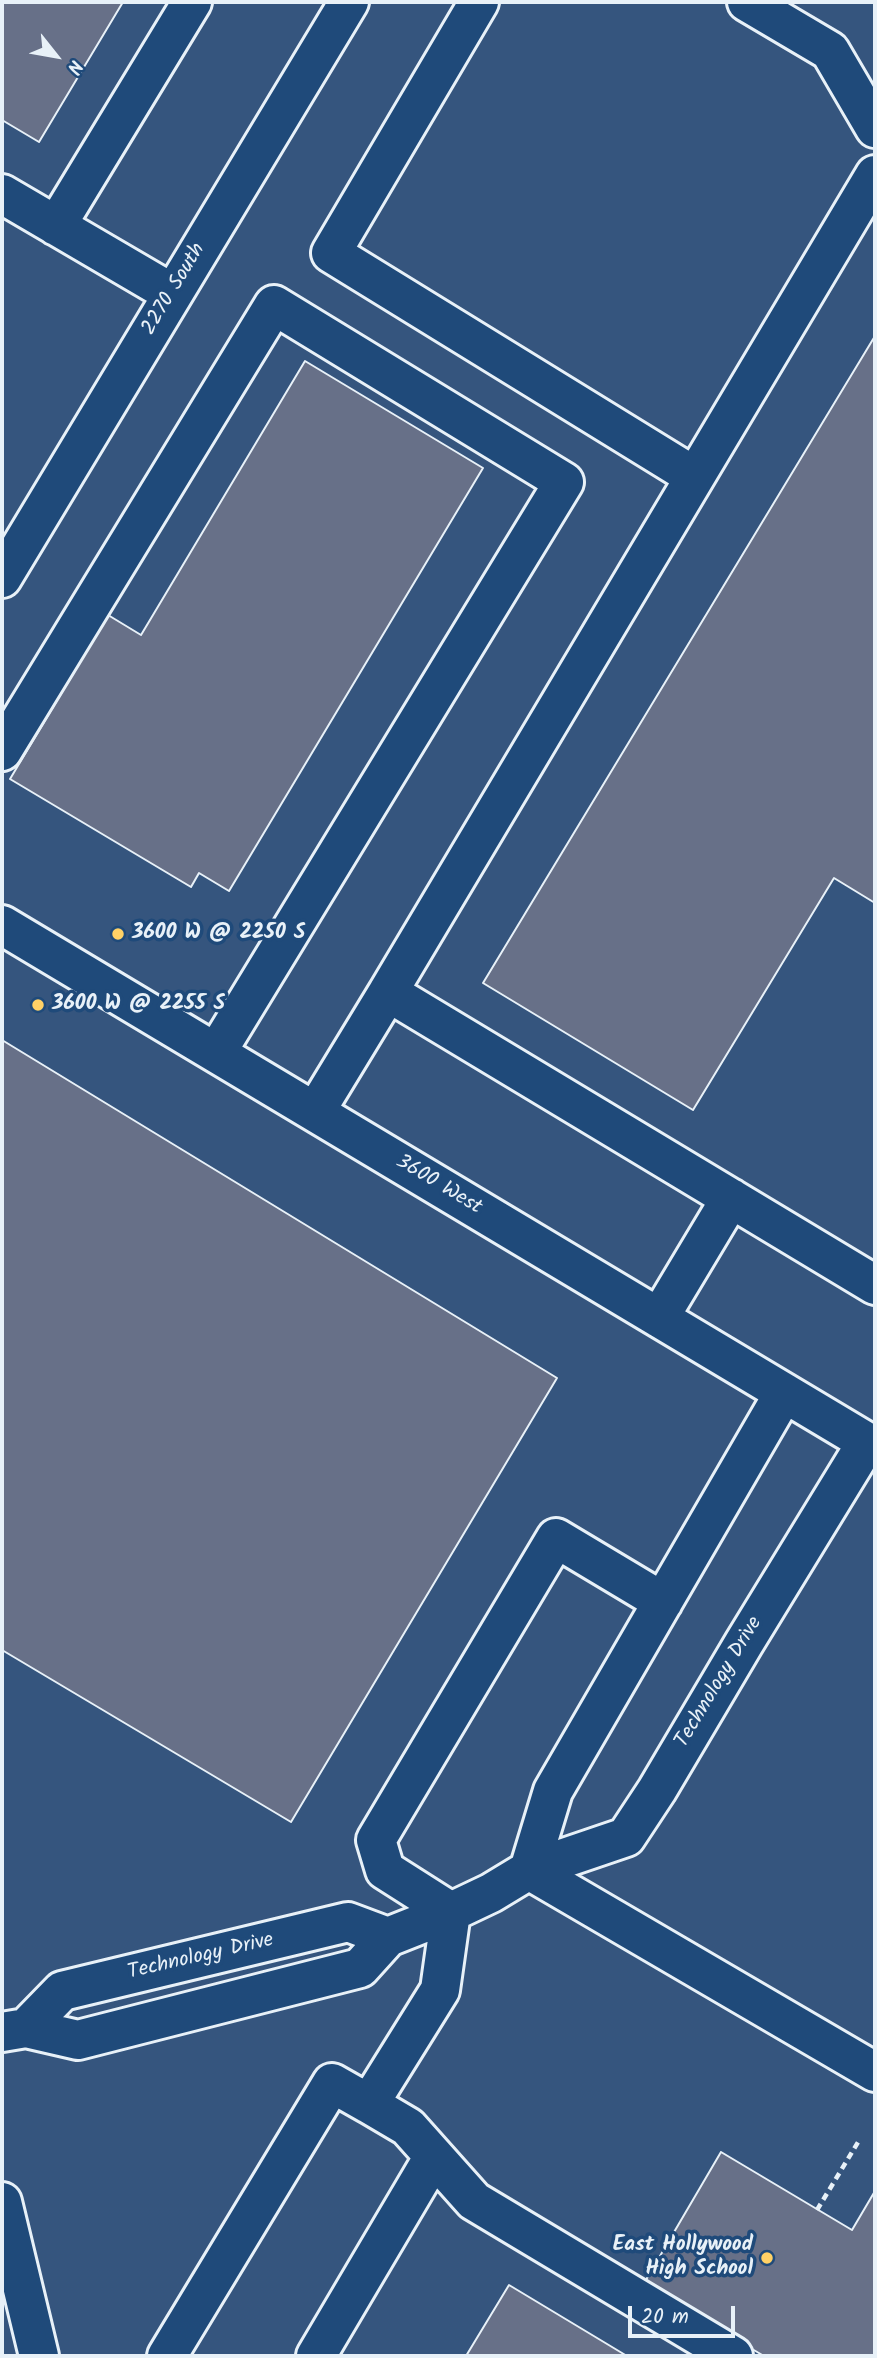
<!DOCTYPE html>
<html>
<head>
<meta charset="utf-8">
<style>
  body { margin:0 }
  #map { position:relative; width:877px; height:2358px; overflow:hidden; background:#1f4a7a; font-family:Kalam,sans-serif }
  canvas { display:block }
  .frame { position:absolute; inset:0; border:4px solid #e8f1f8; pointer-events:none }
  .north { position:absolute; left:21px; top:21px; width:70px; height:70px; -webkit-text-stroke:5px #1f4a7a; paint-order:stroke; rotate:121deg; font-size:19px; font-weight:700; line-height:28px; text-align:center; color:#e8f1f8 }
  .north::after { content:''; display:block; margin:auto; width:24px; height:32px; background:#e8f1f8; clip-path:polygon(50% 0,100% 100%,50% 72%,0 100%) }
  .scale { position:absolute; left:628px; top:2306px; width:107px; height:32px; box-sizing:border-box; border:4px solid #e8f1f8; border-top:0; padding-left:9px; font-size:21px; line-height:24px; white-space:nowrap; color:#e8f1f8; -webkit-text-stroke:5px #1f4a7a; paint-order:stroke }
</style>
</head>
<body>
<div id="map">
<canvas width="877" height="2358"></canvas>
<div class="frame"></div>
<div class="north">N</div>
<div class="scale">20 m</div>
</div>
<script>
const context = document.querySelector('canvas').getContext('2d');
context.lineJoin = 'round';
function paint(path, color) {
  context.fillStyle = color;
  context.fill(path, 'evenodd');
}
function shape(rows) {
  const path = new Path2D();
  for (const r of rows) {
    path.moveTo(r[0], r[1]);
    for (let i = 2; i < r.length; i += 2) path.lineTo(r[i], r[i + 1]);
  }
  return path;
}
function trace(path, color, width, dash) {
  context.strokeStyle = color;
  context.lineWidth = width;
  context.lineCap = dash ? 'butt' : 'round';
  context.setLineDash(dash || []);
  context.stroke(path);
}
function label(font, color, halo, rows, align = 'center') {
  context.font = font + ' Kalam,sans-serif';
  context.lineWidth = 7;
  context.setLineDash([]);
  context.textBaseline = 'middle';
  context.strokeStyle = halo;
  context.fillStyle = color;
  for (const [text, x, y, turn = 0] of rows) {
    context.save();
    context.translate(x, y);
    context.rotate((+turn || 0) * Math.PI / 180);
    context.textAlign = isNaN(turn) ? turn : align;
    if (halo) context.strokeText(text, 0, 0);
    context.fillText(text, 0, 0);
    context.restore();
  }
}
const built = shape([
  [2,2,875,2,875,2356,2,2356]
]);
const building = shape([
  [2,2,123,2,39,142,2,120,2,2],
  [875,336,875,903,834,878,693,1110,483,983,875,336],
  [305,361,483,468,229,891,199,873,191,887,10,779,108,615,141,635,305,361],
  [2,1040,557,1378,291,1822,2,1650,2,1040],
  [721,2152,852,2230,875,2191,875,2356,764,2356,643,2285,721,2152],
  [509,2285,627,2356,466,2356,509,2285]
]);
const path = shape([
  [817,2210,860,2139]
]);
const minor = shape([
  [479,2,331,253,695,477],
  [747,2,830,51,875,128],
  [2,194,173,294],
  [56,226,192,2],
  [2,578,349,2],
  [2,751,274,305,564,482,216,1053],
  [2,925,875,1447],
  [388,992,875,175],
  [315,1112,388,992,875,1285],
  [659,1318,731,1198],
  [663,1602,556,1538,376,1840,385,1870,451,1912,440,1990,369,2104,408,2127,474,2201,733,2356],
  [529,1870,553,1791,784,1393],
  [529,1870,875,2072],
  [26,2028,62,1991,348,1922,388,1937],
  [2,2032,26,2028,78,2040,360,1968,388,1937,451,1912,491,1893,529,1870,626,1837,657,1790,744,1643,867,1442],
  [2,2202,39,2356],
  [167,2356,332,2083,369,2104],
  [316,2356,433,2158]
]);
const markers = [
  [118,934,7,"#ffd166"],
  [38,1005,7,"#ffd166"],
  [767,2258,7,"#ffd166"]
];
const streetNames = [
  ["2270 South",175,290,-59],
  ["3600 West",438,1186,31],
  ["Technology Drive",720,1683,-59],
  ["Technology Drive",201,1958,-13]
];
const poiNames = [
  ["3600 W @ 2250 S",132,934],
  ["3600 W @ 2255 S",52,1005],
  ["East Hollywood",753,2246,"right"],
  ["High School",753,2270,"right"]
];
paint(built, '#35557e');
paint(building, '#677088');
trace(building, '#e8f1f8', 2);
trace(minor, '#e8f1f8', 44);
trace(path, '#e8f1f8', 4.5, [7, 5]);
trace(minor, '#1f4a7a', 38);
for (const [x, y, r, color] of markers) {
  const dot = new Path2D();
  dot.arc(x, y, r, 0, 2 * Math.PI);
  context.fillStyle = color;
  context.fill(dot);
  trace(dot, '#1f4a7a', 2.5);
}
label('21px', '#e8f1f8', '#1f4a7a', streetNames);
label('bold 21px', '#e8f1f8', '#1f4a7a', poiNames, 'left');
</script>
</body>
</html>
